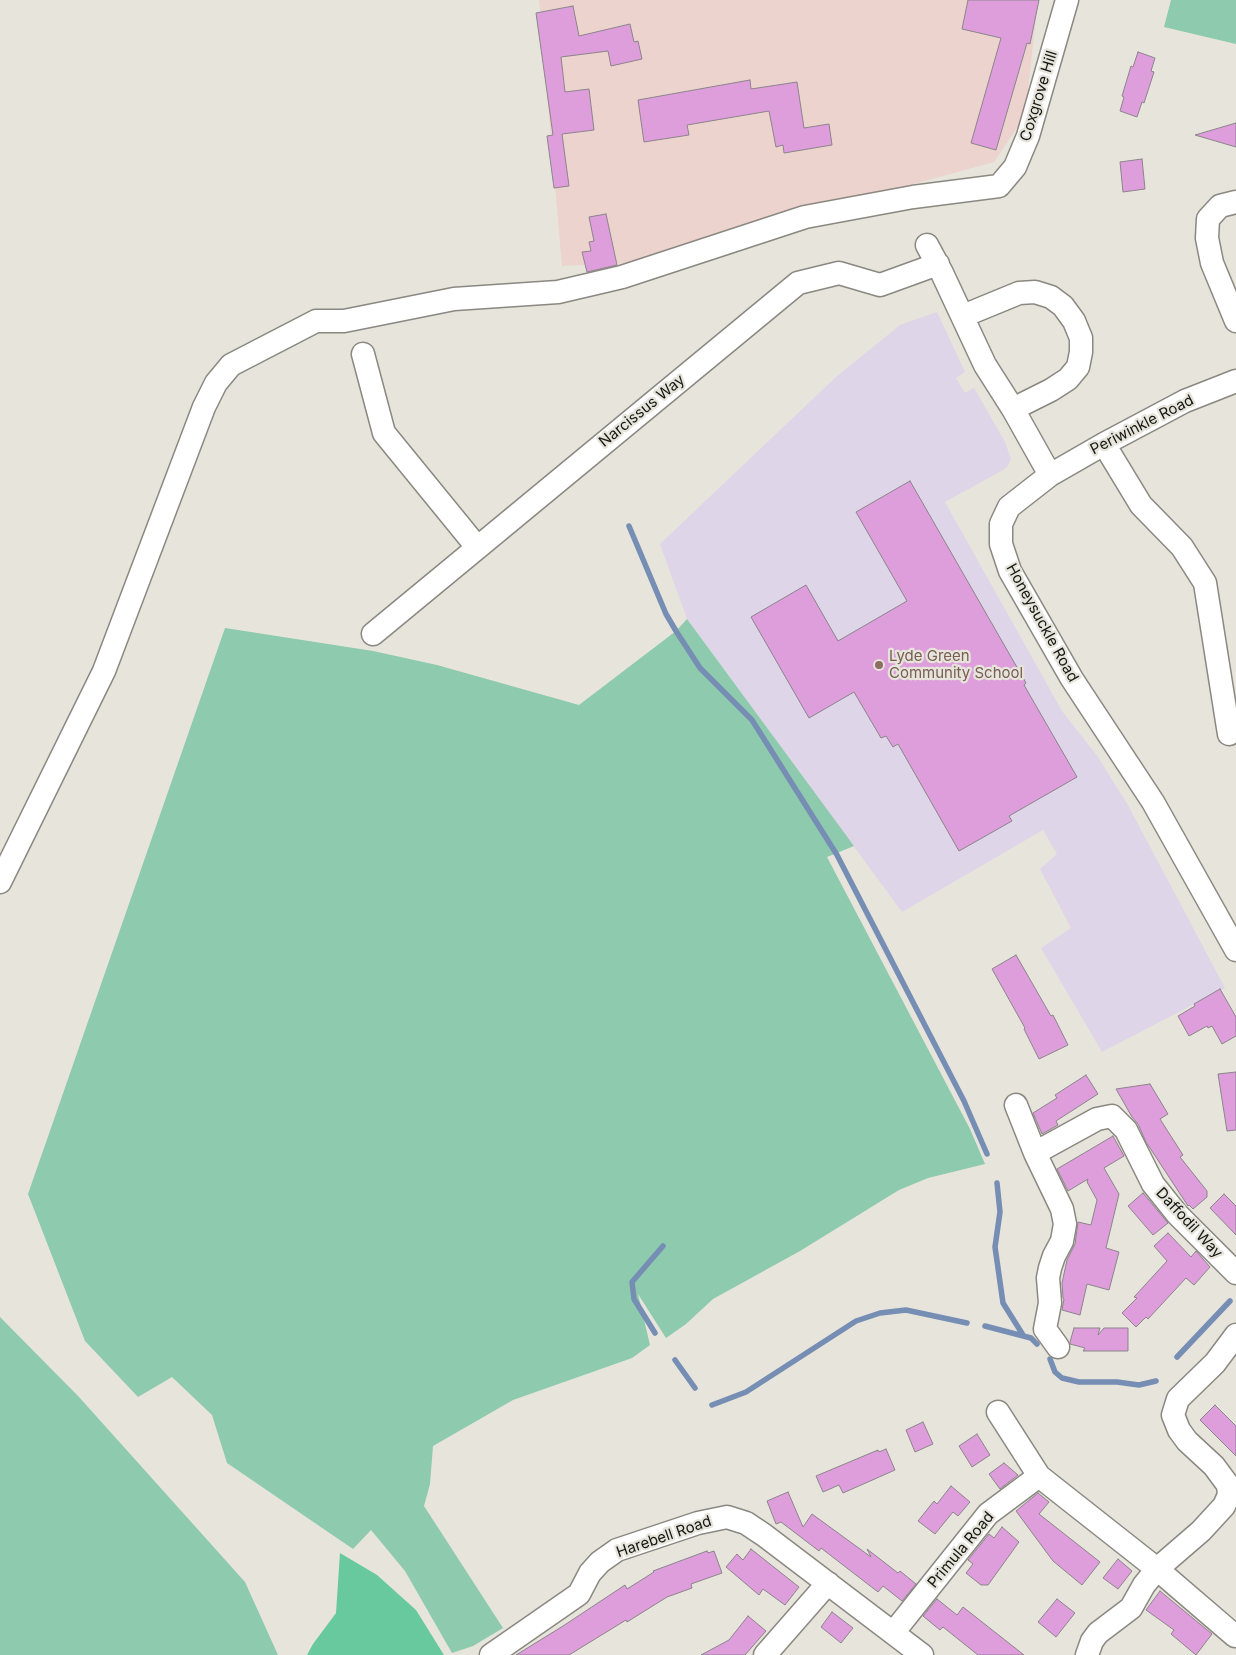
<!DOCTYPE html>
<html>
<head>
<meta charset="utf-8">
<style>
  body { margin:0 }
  canvas { display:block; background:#e6e4db }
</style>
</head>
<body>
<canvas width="1236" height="1655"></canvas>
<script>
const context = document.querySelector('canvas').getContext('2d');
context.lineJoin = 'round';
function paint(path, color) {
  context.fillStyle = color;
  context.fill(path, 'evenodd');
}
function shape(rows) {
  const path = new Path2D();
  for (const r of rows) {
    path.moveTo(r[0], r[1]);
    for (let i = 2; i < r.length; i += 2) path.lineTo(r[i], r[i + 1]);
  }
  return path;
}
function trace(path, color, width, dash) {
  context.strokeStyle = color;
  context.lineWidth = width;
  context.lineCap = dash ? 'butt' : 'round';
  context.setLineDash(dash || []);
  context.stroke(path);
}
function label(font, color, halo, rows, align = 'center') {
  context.font = font + ' Inter,sans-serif';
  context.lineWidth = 4.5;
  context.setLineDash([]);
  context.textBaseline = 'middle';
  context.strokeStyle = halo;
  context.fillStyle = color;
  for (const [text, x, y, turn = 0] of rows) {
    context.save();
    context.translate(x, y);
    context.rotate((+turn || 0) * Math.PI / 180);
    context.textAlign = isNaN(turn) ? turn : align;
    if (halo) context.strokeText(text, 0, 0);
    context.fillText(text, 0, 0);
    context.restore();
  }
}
const industrial = shape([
  [539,0,1038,0,1025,116,994,162,625,263,562,266]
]);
const education = shape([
  [937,312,965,372,956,378,965,393,974,388,1005,442,1011,459,1007,467,1003,470,945,502,1062,711,1098,757,1129,807,1225,988,1102,1052,1041,948,1071,928,1040,869,1057,854,1043,830,902,912,687,619,660,544,836,377,900,325]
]);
const green = shape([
  [1171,0,1236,0,1236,44,1164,27],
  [687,619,854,846,827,857,970,1129,985,1164,928,1178,899,1190,800,1251,713,1299,686,1324,666,1338,638,1294,650,1345,632,1358,513,1400,433,1446,430,1484,424,1506,503,1628,473,1646,452,1653,405,1571,371,1530,353,1549,227,1463,212,1415,172,1377,138,1397,85,1341,28,1194,225,628,373,651,437,665,579,705,676,631],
  [0,1317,79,1397,245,1582,278,1655,0,1655]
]);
const forest = shape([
  [340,1553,377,1575,416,1610,444,1655,307,1655,313,1644,336,1613]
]);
const stream = shape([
  [629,526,666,614,676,631,700,668,752,720,837,855,964,1101,987,1154],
  [997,1183,1000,1212,995,1247,1003,1303,1023,1335],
  [985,1326,1031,1338,1037,1344],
  [655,1333,634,1299,632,1282,663,1246],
  [1177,1357,1230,1301],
  [1050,1359,1055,1372,1062,1378,1079,1382,1117,1382,1139,1385,1156,1381],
  [675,1360,695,1388],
  [712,1405,746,1392,856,1321,880,1313,906,1310,967,1323]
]);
const building = shape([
  [968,0,1039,0,1030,44,1027,43,996,150,971,143,1001,38,962,29,968,0],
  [573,6,579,36,630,24,634,42,638,41,642,59,611,66,608,51,561,57,565,92,589,89,594,130,562,134,569,186,554,188,547,136,553,135,536,13,573,6],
  [1138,52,1155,58,1151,71,1154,72,1144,103,1142,102,1137,117,1120,111,1124,97,1122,96,1131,66,1133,67,1138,52],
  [750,80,751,89,797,82,804,128,829,124,832,145,784,153,783,145,776,147,769,111,687,125,689,135,644,142,638,100,750,80],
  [1236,123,1236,147,1195,135,1236,123],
  [1142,159,1145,189,1123,192,1120,162,1142,159],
  [606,214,617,265,587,272,582,252,591,251,589,242,594,241,589,217,606,214],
  [910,481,1026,683,1024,685,1077,777,1009,816,1012,821,959,851,898,744,893,747,886,736,881,738,854,692,809,718,751,617,806,585,838,641,907,601,856,512,910,481],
  [1016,955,1051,1016,1053,1015,1068,1045,1039,1059,1024,1029,1025,1028,992,969,1016,955],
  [1220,989,1236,1017,1236,1036,1222,1044,1212,1026,1208,1028,1207,1026,1189,1036,1178,1016,1195,1006,1194,1004,1220,989],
  [1236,1072,1236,1130,1227,1131,1218,1074,1236,1072],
  [1086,1075,1098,1094,1056,1121,1058,1125,1042,1134,1033,1113,1057,1098,1055,1095,1086,1075],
  [1150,1084,1168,1114,1160,1119,1183,1155,1180,1157,1207,1191,1207,1197,1193,1209,1189,1205,1188,1206,1146,1142,1138,1124,1132,1117,1116,1089,1150,1084],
  [1113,1136,1124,1156,1104,1168,1119,1194,1106,1248,1119,1252,1109,1290,1087,1284,1080,1315,1062,1310,1064,1299,1063,1298,1062,1283,1067,1260,1075,1244,1078,1222,1091,1225,1097,1200,1087,1182,1088,1179,1068,1191,1057,1169,1113,1136],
  [1143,1193,1168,1223,1153,1235,1128,1206,1143,1193],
  [1224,1194,1236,1206,1236,1235,1210,1208,1224,1194],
  [1168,1233,1191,1257,1196,1251,1210,1267,1194,1285,1186,1278,1148,1319,1146,1317,1136,1327,1122,1313,1137,1298,1134,1297,1167,1261,1154,1246,1168,1233],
  [1074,1328,1100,1328,1098,1335,1104,1328,1128,1328,1128,1351,1083,1351,1085,1348,1070,1344,1070,1342,1074,1328],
  [1215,1405,1236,1426,1236,1456,1200,1420,1215,1405],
  [923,1422,933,1444,915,1452,906,1430,923,1422],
  [977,1434,990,1455,972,1467,959,1446,977,1434],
  [886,1449,895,1470,843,1493,839,1485,823,1492,816,1476,878,1450,879,1452,886,1449],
  [1004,1463,1018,1475,1000,1489,989,1474,1004,1463],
  [951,1486,970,1502,958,1516,953,1512,935,1534,918,1521,934,1501,937,1504,951,1486],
  [788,1492,803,1527,812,1514,871,1557,867,1549,898,1573,900,1571,916,1584,902,1601,883,1586,878,1592,821,1548,819,1551,781,1522,776,1524,767,1501,788,1492],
  [1038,1493,1049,1502,1039,1514,1100,1562,1082,1585,1053,1561,1016,1511,1038,1493],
  [1002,1527,1019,1542,988,1585,981,1585,966,1573,973,1564,968,1560,989,1534,994,1538,1002,1527],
  [751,1549,799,1587,785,1605,763,1589,759,1595,726,1567,737,1554,743,1560,751,1549],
  [707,1551,708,1553,714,1551,722,1573,691,1584,692,1588,667,1597,627,1622,626,1620,569,1655,516,1655,563,1626,625,1585,627,1589,654,1572,653,1571,707,1551],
  [1118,1559,1132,1571,1118,1589,1103,1578,1118,1559],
  [1160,1591,1212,1634,1196,1655,1171,1634,1174,1630,1146,1610,1160,1591],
  [937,1599,957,1615,963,1607,1024,1655,978,1655,943,1627,940,1630,923,1616,937,1599],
  [1057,1599,1075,1613,1056,1637,1038,1622,1057,1599],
  [832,1612,853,1628,841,1643,821,1627,832,1612],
  [748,1616,766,1631,745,1655,701,1655,729,1640,748,1616]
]);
const minor = shape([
  [1236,202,1220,206,1208,219,1207,238,1212,263,1236,321],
  [927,245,942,273,985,365,1013,409,1050,475],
  [963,316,1019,293,1035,292,1051,297,1063,306,1074,321,1081,338,1081,352,1078,367,1068,379,1051,390,1013,409],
  [363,354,384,433,477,547],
  [1236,381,1185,401,1104,444,1050,475,1009,507,1001,524,1001,544,1010,571,1072,679,1153,802,1236,950],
  [1104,444,1141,505,1182,547,1205,583,1229,734],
  [373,634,798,283,839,273,880,285,938,264],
  [0,882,104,671,204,407,216,383,231,365,316,321,344,321,454,299,558,292,622,277,805,217,913,197,999,186,1015,167,1028,136,1067,0],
  [1016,1105,1035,1153,1062,1209,1065,1224,1062,1241,1054,1256,1050,1268,1048,1278,1050,1303,1045,1329,1058,1347],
  [1035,1153,1097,1119,1112,1116,1126,1130,1153,1184,1177,1214,1236,1273],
  [998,1412,1039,1476,1157,1569,1235,1636],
  [893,1633,988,1514,1039,1476],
  [491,1655,579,1594,590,1573,600,1562,617,1550,698,1523,727,1517,746,1523,764,1535,922,1655],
  [765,1655,828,1583],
  [1087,1655,1092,1641,1098,1633,1131,1608,1144,1585,1157,1569,1201,1531,1224,1506,1229,1495,1228,1485,1214,1466,1187,1441,1179,1430,1173,1415,1178,1399,1215,1363,1236,1335]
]);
const markers = [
  [879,665,5,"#8d6e63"]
];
const streetNames = [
  ["Coxgrove Hill",1039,96,-73],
  ["Narcissus Way",642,411,-39],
  ["Periwinkle Road",1142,425,-27],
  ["Honeysuckle Road",1042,623,61],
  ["Daffodil Way",1189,1223,47],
  ["Harebell Road",664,1537,-19],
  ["Primula Road",961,1550,-50]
];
const educationNames = [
  ["Lyde Green",889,656],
  ["Community School",889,673]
];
paint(industrial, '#edd3cd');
paint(education, '#dfd5e9');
paint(green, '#8ecaad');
paint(forest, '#68c99e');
trace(stream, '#768db4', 5.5);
paint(building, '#de9ddb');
trace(building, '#8b858b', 1);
trace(minor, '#8a8880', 25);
trace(minor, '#fff', 22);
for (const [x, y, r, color] of markers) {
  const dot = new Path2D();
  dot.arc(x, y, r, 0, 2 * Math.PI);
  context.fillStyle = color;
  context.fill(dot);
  trace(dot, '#e6e4db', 2);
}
label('15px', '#151512', '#e6e4db', streetNames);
label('15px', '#785e54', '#e6e4db', educationNames, 'left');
</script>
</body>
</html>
